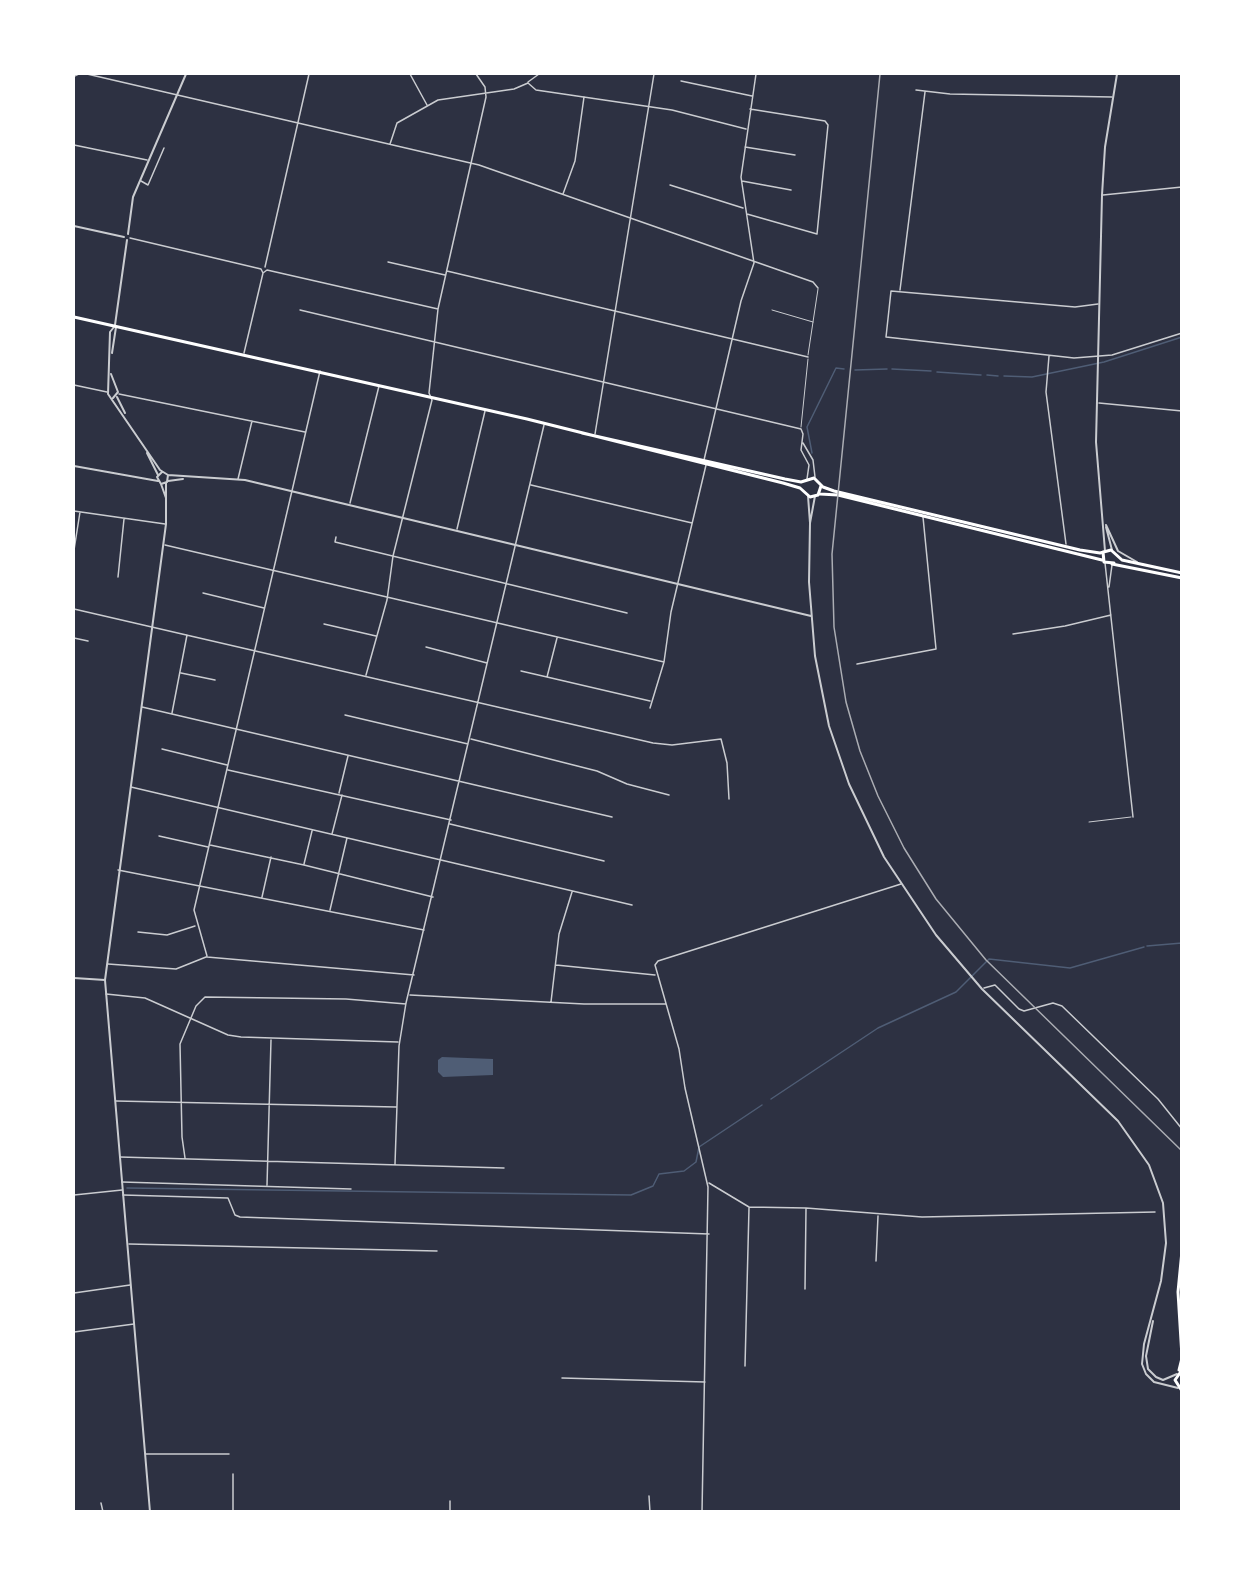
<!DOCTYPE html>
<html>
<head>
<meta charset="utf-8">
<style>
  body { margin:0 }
  #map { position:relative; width:1255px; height:1585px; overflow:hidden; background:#2d3142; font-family:Arial,sans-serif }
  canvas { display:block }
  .frame { position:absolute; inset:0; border:75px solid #fff; pointer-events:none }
</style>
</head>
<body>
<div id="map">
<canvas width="1255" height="1585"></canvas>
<div class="frame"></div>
</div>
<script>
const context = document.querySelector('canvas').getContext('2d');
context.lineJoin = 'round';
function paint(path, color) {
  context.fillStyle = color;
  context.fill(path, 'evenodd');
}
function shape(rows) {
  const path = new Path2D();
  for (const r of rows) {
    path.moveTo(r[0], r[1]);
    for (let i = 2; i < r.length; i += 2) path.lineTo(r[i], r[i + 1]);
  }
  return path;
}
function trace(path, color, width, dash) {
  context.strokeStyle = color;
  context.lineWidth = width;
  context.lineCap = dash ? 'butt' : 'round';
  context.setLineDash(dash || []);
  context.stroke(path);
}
const water = shape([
  [442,1057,493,1059,493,1075,443,1077,438,1072,438,1060]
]);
const stream = shape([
  [892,369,931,371],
  [855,370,887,369],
  [937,372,981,375],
  [987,375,998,376],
  [1004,376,1032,377,1104,362,1182,337],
  [812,453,807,427,836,368,844,369],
  [1147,946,1182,943],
  [771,1099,878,1028,956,992,989,959,1070,968,1144,947],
  [127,1188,631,1195,653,1186,659,1174,684,1171,696,1162,699,1147,762,1105]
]);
const service = shape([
  [772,310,813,322],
  [808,355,818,289],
  [801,427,808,359],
  [1089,822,1131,817]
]);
const minor = shape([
  [87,74,479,165,813,282,818,288],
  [410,74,427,105],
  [681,81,752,96],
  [528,82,539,74],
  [916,90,950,94,1112,97],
  [390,144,397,123,438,100,514,89,528,83,536,90,672,110,746,129],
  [74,145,147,160],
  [745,147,795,155],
  [141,181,148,185,164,148],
  [742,181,791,190],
  [670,185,743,208],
  [563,194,575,161,584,97],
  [1103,195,1182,187],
  [747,214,817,234,828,125,825,121,750,109],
  [130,238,261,269,263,273,267,270,438,309],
  [388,262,445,275],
  [265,267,309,74],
  [447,271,808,357],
  [900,290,925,92],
  [1098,304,1075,307,891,291,886,337,1074,358,1112,355,1182,333],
  [300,310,801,429,803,434,801,450,809,465,807,479],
  [244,353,263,273],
  [1049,356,1046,392,1066,544],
  [74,385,107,392],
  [119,394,305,432],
  [1099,403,1182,411],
  [595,434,654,74],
  [803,443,813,460,815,477],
  [704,460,741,301,754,263,741,177,756,74],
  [238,479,252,421],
  [531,485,692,523],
  [350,503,379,386],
  [74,511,165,524],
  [457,529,485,411],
  [336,537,335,542,627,613],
  [165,545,664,662],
  [74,550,80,512],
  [1105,563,1133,817],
  [118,577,124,519],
  [1109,587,1112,565],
  [203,593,264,608],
  [74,609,653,743,672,745,721,739,727,763,729,799],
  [324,624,376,636],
  [1013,634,1065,626,1111,615],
  [74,638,88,641],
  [557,638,547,677,650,701],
  [426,647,487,663],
  [857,664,936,649,923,517],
  [521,671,547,677],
  [181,673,215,680],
  [366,675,387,600,393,556,432,400,429,393,438,309,486,97,485,87,476,74],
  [142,707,612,817],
  [650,708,664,662,671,612,706,465],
  [172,713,187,635],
  [345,715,468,744],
  [471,739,597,771,627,784,669,795],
  [162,749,227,765],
  [228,770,451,820],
  [131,787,632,905],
  [339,793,348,756],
  [450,824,604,861],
  [332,834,342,795],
  [159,836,208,847],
  [210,845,304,865,433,897],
  [304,864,312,831],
  [118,870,424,930],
  [262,897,271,857],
  [330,910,347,838],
  [138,932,167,935,195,926],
  [207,956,194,910,320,371],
  [207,957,414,975],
  [108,964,176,969,206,957],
  [556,965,655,975],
  [984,988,995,985,1019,1009,1024,1011,1053,1003,1062,1006,1158,1099,1182,1129],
  [106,994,145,998,228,1035,241,1037,398,1042],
  [410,995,584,1004,665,1004],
  [551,1002,559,934,572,892],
  [116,1101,396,1107],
  [120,1157,504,1168],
  [185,1158,182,1137,180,1044,196,1006,205,997,346,999,406,1004],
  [395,1164,399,1046,406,1003,544,425],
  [122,1182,351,1189],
  [709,1183,749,1207,806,1208,922,1217,1155,1212],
  [267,1185,271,1040],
  [74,1195,122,1190],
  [123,1195,228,1198,235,1215,240,1217,709,1234],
  [129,1244,437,1251],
  [876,1261,878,1216],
  [805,1289,806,1209],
  [74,1293,130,1285],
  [74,1332,134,1324],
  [745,1366,749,1208],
  [562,1378,705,1382],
  [146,1454,229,1454],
  [649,1496,650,1512],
  [101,1503,103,1512],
  [233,1512,233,1474],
  [450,1512,450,1501],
  [702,1512,708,1187,685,1088,679,1049,655,965,658,961,901,884]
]);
const tertiary = shape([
  [74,76,78,74],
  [74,226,124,237],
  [128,234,133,197,186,74],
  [115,325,127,240],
  [114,327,110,332,108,394,160,470,168,475,245,480,811,616],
  [112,353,116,327],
  [111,374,118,392,113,398],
  [117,397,125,413],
  [147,453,158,475],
  [74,466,158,481],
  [162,472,157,477,161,484,167,482,168,475],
  [168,481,183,479],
  [161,484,166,498],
  [808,496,810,523],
  [815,496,810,523,809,582,815,656,829,726,849,784,884,857,936,935,982,989,1118,1121,1149,1165,1163,1203,1166,1243,1161,1281,1144,1344,1142,1364,1146,1374,1154,1382,1178,1388],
  [1106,525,1118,551,1137,562],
  [1106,527,1112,550],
  [1105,551,1096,442,1102,195,1105,147,1117,74],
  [74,978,105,980],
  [1153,1321,1146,1356,1148,1369,1156,1377,1163,1380,1177,1374],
  [150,1512,105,980,166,524,166,483]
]);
const primary = shape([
  [74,317,527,419,783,483,800,488,810,497,818,495,821,486],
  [582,433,785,479,801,482,814,478,823,487,834,491,1080,550,1100,553,1111,550,1122,560,1182,573],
  [820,494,838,495,1102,560],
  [1103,552,1104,562,1114,563],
  [1112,564,1182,578],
  [1182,1251,1178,1292,1182,1357],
  [1181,1278,1182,1287],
  [1179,1370,1182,1358],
  [1182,1370,1175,1380,1182,1391]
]);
const rail = shape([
  [880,74,832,554,834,627,846,702,860,751,878,796,904,848,936,899,986,960,1182,1151]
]);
paint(water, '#4f5d75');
trace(stream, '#4f5d75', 1.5);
trace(service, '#caccd0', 1);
trace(minor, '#caccd0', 1.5);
trace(tertiary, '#caccd0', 2);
trace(primary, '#fff', 3);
trace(rail, '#abadb3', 1.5);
</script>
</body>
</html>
